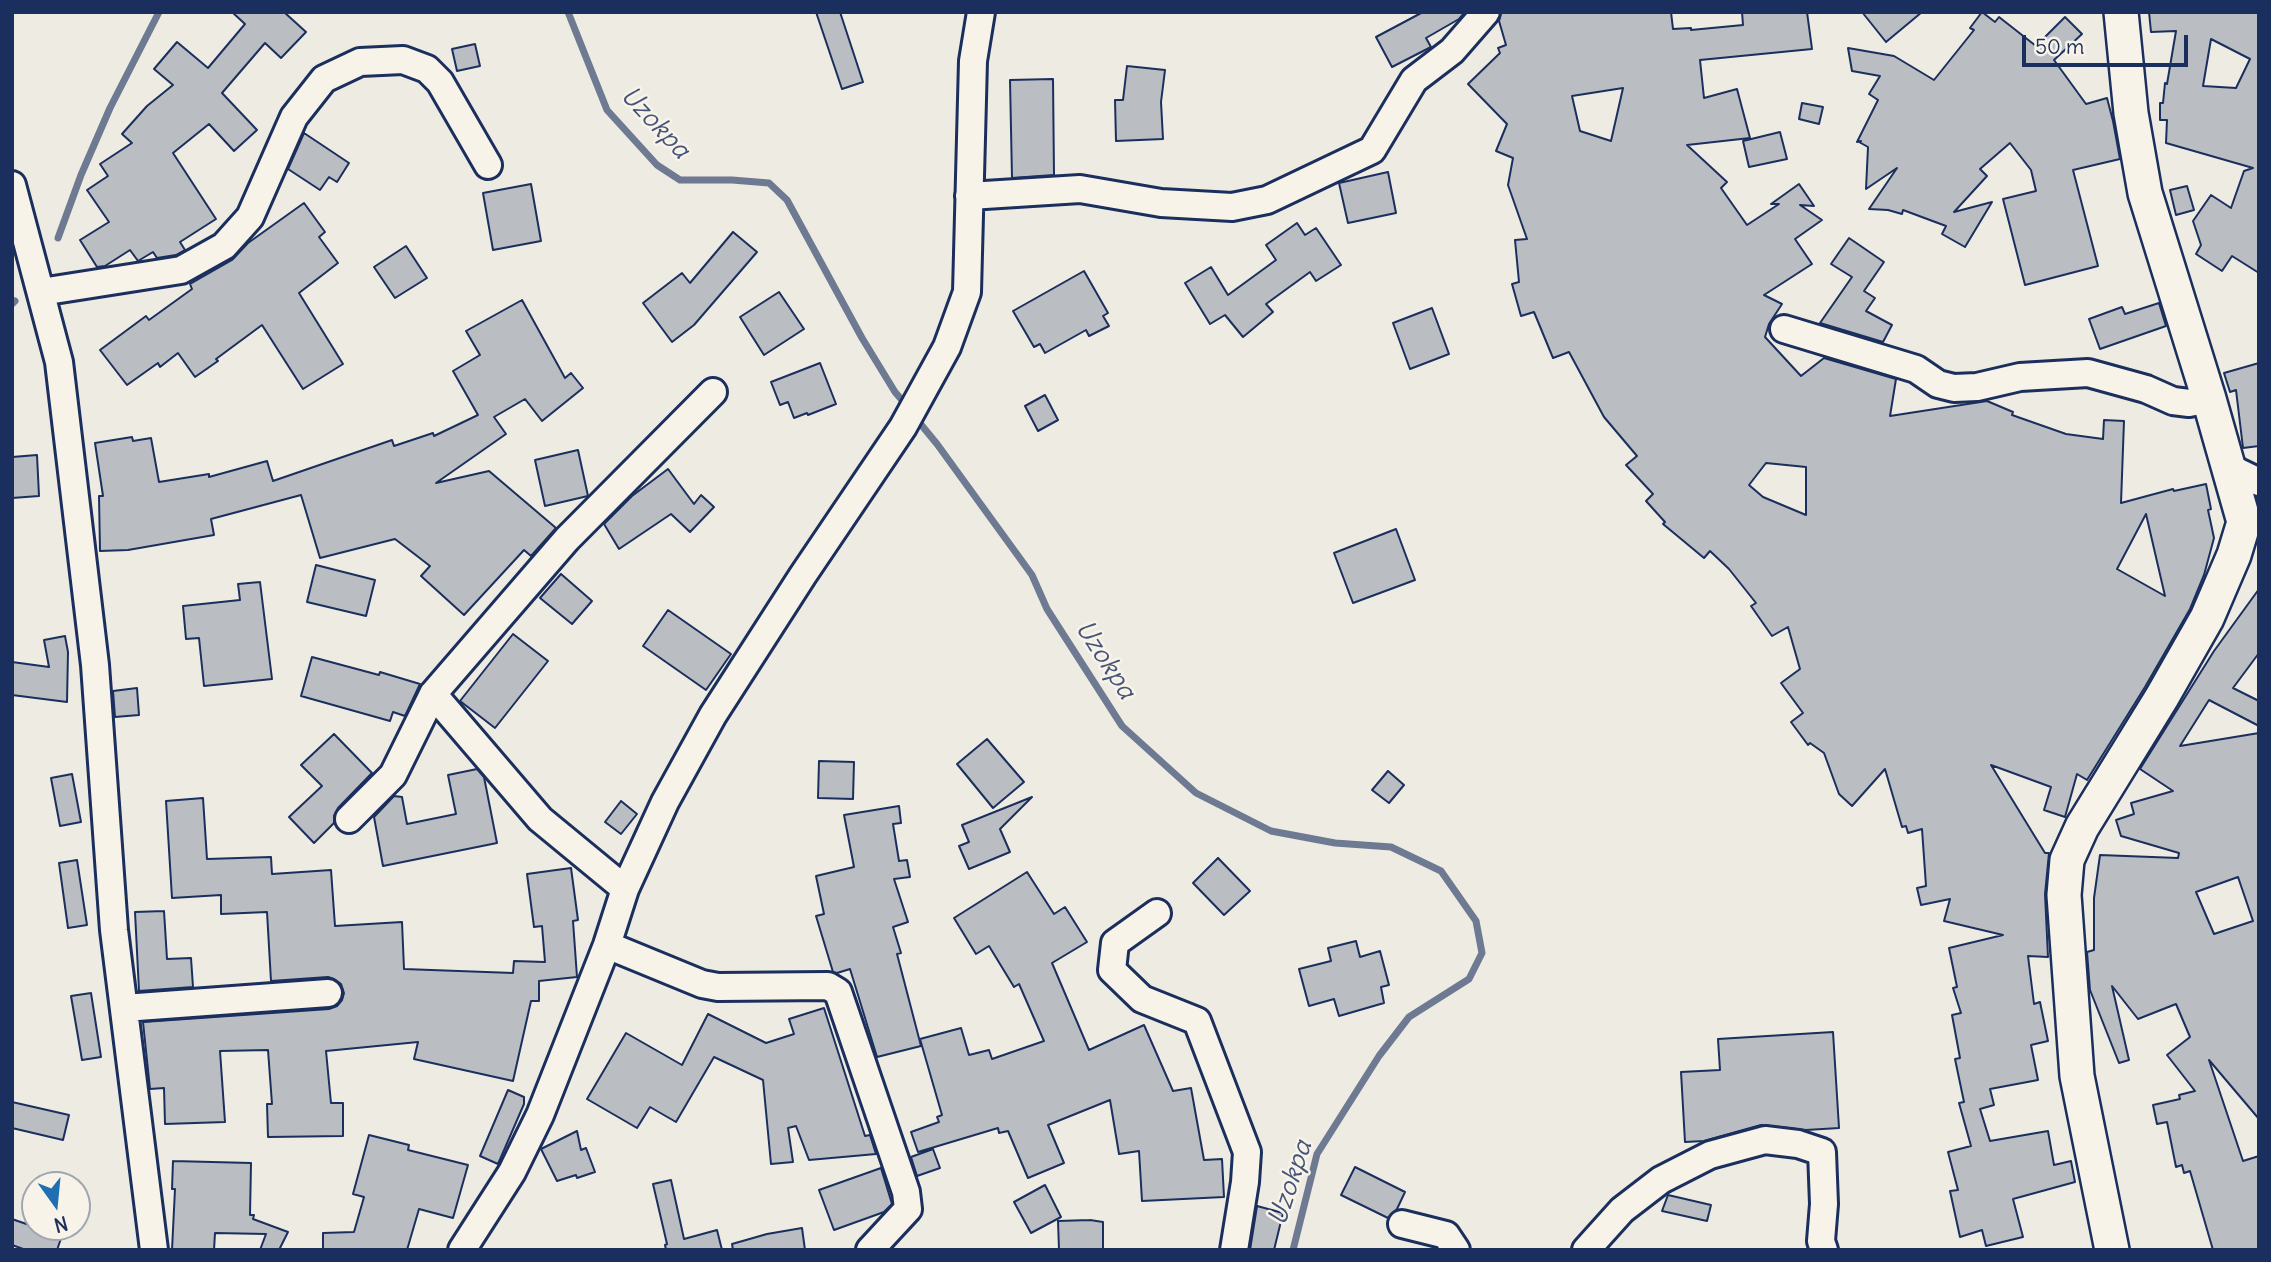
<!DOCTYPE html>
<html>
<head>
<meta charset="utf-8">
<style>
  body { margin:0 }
  #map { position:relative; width:2271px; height:1262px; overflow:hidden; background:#eeebe2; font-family:Delius,sans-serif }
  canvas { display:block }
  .frame { position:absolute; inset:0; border:14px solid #1b2f5e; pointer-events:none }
  .north { position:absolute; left:21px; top:1171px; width:70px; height:70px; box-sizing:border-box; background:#f7f3e8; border:2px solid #9fa5b1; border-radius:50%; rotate:165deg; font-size:19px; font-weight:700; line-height:28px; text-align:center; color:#1b2f5e }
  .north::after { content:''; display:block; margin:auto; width:24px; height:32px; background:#1f6fb2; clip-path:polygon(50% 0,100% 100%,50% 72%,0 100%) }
  .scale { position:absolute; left:2022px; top:35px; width:166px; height:32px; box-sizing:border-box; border:4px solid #1b2f5e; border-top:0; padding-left:9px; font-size:21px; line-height:24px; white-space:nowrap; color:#1b2f5e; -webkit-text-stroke:5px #f7f3e8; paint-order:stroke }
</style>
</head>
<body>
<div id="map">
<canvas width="2271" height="1262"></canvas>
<div class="frame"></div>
<div class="north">N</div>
<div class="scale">50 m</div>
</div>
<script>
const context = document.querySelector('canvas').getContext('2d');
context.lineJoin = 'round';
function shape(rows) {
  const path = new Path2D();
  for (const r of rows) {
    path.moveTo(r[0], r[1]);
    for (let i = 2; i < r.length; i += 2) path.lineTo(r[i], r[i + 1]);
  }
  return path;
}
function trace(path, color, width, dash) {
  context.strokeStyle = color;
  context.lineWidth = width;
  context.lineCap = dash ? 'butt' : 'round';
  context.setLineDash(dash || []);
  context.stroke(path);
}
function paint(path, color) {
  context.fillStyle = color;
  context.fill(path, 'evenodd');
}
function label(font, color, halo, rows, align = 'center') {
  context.font = font + ' Delius,sans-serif';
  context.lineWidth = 5;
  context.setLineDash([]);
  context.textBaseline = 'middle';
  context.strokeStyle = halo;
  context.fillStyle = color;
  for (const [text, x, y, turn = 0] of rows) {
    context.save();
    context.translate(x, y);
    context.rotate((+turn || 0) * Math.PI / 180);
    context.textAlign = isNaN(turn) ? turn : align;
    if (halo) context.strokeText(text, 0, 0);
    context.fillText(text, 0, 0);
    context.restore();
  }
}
const stream = shape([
  [568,12,607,110,657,165,680,180,732,180,769,183,787,200,862,338,895,392,907,406],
  [58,238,81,175,110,108,159,12],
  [12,304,15,301],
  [914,416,937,444,1032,575,1047,609,1122,726,1196,793,1271,831,1335,843,1391,847,1441,871,1476,921,1482,953,1469,979,1409,1017,1379,1056,1317,1154,1293,1250]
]);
const building = shape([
  [232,12,284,12,306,32,281,58,265,43,222,93,257,130,234,151,209,124,173,153,216,219,180,242,185,250,176,255,157,258,153,252,138,261,130,250,105,266,97,267,80,240,109,222,87,190,108,176,100,164,132,143,122,134,147,106,173,85,154,69,177,42,208,68,245,24,232,12],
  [816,12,840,12,863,82,842,89,816,12],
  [1423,12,1465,12,1459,19,1426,38,1431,47,1392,67,1376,37,1423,12],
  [1501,12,1671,12,1673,29,1691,28,1691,30,1743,25,1742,12,1807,12,1812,49,1700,60,1704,98,1737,89,1750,138,1687,145,1727,182,1721,188,1747,225,1779,204,1771,204,1799,184,1814,206,1800,205,1822,220,1795,239,1812,264,1764,295,1782,304,1769,324,1765,337,1801,376,1824,358,1896,379,1890,416,1987,401,2013,412,2012,415,2066,434,2103,439,2104,420,2124,421,2121,503,2173,489,2174,491,2206,484,2211,509,2208,510,2214,538,2204,575,2190,609,2145,687,2087,780,2077,774,2065,817,2044,810,2051,787,1991,765,2045,853,2049,853,2045,894,2048,957,2028,956,2034,1004,2040,1002,2048,1041,2031,1045,2038,1080,1990,1089,1994,1105,1980,1109,1990,1141,2048,1131,2054,1165,2071,1161,2075,1182,2013,1199,2023,1237,1986,1246,1982,1230,1960,1237,1950,1191,1958,1190,1948,1152,1971,1146,1959,1103,1964,1102,1955,1059,1960,1058,1952,1015,1961,1013,1953,988,1957,987,1949,948,2003,935,1944,921,1950,899,1921,905,1917,888,1926,886,1922,829,1908,833,1906,826,1902,827,1885,769,1852,806,1839,794,1824,753,1810,743,1808,745,1791,722,1803,713,1781,683,1800,669,1788,627,1772,636,1751,606,1756,603,1729,569,1710,551,1704,558,1663,524,1665,522,1646,501,1653,494,1626,465,1637,456,1604,417,1569,352,1553,358,1534,312,1521,316,1512,284,1519,282,1515,240,1527,239,1508,185,1513,158,1496,151,1507,124,1468,84,1500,53,1498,48,1506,45,1499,21,1501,12],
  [1623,88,1611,141,1580,131,1572,96,1623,88],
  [1766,463,1806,467,1806,515,1763,497,1749,485,1766,463],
  [2146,514,2165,596,2117,569,2146,514],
  [1862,12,1922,12,1886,42,1862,12],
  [1982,12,1995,22,1999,17,2036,46,2065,17,2082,34,2054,60,2086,104,2107,98,2113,121,2120,159,2073,170,2098,266,2025,285,2003,199,2036,191,2031,170,2010,143,1980,169,1987,176,1954,212,1992,202,1965,247,1942,234,1946,226,1903,210,1902,214,1888,210,1869,209,1897,168,1866,189,1868,147,1859,142,1861,141,1857,142,1878,100,1869,94,1880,76,1852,71,1848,48,1894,56,1934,80,1974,30,1970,28,1982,12],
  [2149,12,2259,12,2259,273,2232,256,2222,271,2196,254,2201,245,2193,221,2211,195,2231,208,2244,171,2253,168,2166,143,2167,120,2160,120,2160,103,2163,103,2165,83,2167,84,2176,31,2151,32,2149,12],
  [2211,39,2250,59,2236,88,2203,86,2211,39],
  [475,44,480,66,457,71,452,49,475,44],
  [1127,66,1165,70,1161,102,1163,139,1116,141,1115,100,1123,100,1127,66],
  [1053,79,1054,175,1012,178,1010,80,1053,79],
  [1802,103,1823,107,1819,124,1799,119,1802,103],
  [1780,132,1787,159,1749,167,1743,141,1780,132],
  [304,133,349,163,337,182,329,177,320,190,288,169,304,133],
  [1388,172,1396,213,1348,223,1339,183,1388,172],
  [531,184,541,241,493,250,483,193,531,184],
  [2187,186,2194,210,2176,215,2170,190,2187,186],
  [304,203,325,232,319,237,338,263,299,293,343,364,303,389,262,325,216,359,218,361,195,377,178,353,160,367,158,363,127,385,100,350,146,316,149,320,192,289,190,284,232,260,248,243,304,203],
  [1297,223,1305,235,1316,228,1341,265,1316,281,1310,272,1266,304,1273,312,1243,337,1225,315,1210,324,1185,283,1211,267,1228,295,1276,260,1266,245,1297,223],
  [733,232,757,252,694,325,672,342,643,303,682,273,690,283,733,232],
  [1849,238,1884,262,1864,291,1875,298,1866,311,1892,325,1883,342,1820,323,1852,277,1831,264,1849,238],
  [406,246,427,278,395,298,374,267,406,246],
  [1084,271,1108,313,1103,316,1109,326,1089,336,1086,330,1045,353,1040,344,1034,347,1013,311,1084,271],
  [779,292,804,329,764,355,740,317,779,292],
  [522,300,565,378,571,373,583,388,542,421,525,399,494,417,506,434,436,483,489,471,556,528,531,556,524,550,464,615,421,576,430,566,395,539,320,558,301,495,211,519,214,535,128,550,100,551,99,496,103,496,95,443,132,437,133,441,151,438,159,482,209,474,209,477,267,461,273,481,392,440,394,446,433,433,434,436,478,415,453,371,480,355,466,331,522,300],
  [2159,303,2166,326,2100,349,2089,319,2122,307,2125,314,2159,303],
  [1432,308,1449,354,1410,369,1393,323,1432,308],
  [820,363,836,404,808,415,807,413,794,418,788,402,780,405,771,382,820,363],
  [2259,363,2259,446,2243,448,2236,390,2230,392,2224,373,2259,363],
  [1045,395,1058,420,1038,431,1025,406,1045,395],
  [578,450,588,496,545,506,535,460,578,450],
  [37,455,39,496,12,498,12,457,37,455],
  [668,469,694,504,701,495,714,507,690,532,671,514,619,549,604,524,632,496,668,469],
  [1396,529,1415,580,1353,603,1334,553,1396,529],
  [316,565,375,580,366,616,307,602,316,565],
  [561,574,592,601,572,624,540,598,561,574],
  [260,582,272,679,204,686,199,638,186,639,183,606,240,600,238,584,260,582],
  [2259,589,2259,653,2233,688,2259,701,2259,726,2209,700,2180,746,2259,733,2259,1119,2209,1060,2243,1161,2259,1156,2259,1250,2213,1250,2190,1171,2184,1173,2182,1165,2176,1167,2167,1122,2157,1124,2153,1105,2180,1099,2179,1095,2195,1091,2167,1055,2190,1037,2176,1004,2138,1019,2112,986,2129,1060,2119,1063,2090,990,2087,952,2094,950,2094,898,2100,855,2178,858,2179,853,2121,836,2116,820,2134,814,2131,803,2173,791,2140,769,2214,651,2259,589],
  [2238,877,2253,921,2214,934,2196,892,2238,877],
  [668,610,731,654,706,690,643,646,668,610],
  [513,634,548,661,495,728,460,701,513,634],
  [65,636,68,652,67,702,12,695,12,662,49,667,44,640,65,636],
  [312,657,379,675,380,672,420,684,405,716,393,712,390,721,301,696,312,657],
  [137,688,139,715,115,717,113,691,137,688],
  [334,734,372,773,338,808,334,816,334,823,314,843,289,817,322,786,301,765,334,734],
  [987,739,1024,782,993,808,957,764,987,739],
  [819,761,854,762,853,799,818,798,819,761],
  [477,769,484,777,497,843,383,866,374,817,394,796,402,797,407,824,456,814,448,775,477,769],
  [1388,771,1404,785,1389,803,1372,790,1388,771],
  [72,774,81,822,60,826,51,778,72,774],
  [1032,797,1000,829,1010,852,969,869,959,846,969,842,962,825,1032,797],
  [203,798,207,859,271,857,272,874,331,870,335,926,402,922,404,969,513,973,514,961,545,962,542,926,534,927,527,874,571,868,578,920,573,921,577,977,539,981,539,1001,531,1001,513,1081,414,1059,418,1042,326,1051,331,1103,343,1103,343,1136,268,1137,267,1104,272,1104,268,1050,220,1051,225,1122,165,1124,164,1088,150,1089,143,1022,329,1009,337,1006,342,1000,344,993,341,984,334,979,328,977,271,981,267,912,221,914,221,895,172,898,166,801,203,798],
  [621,801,637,814,621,834,605,822,621,801],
  [899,806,901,823,893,824,899,861,907,860,910,877,894,879,908,922,893,927,901,953,897,954,921,1046,877,1057,850,969,837,973,833,972,816,916,824,914,816,876,854,867,844,815,899,806],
  [1218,858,1250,891,1224,915,1193,883,1218,858],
  [77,860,87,925,68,928,59,863,77,860],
  [1027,872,1054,914,1065,907,1087,942,1052,963,1089,1050,1144,1025,1173,1091,1191,1088,1204,1160,1222,1159,1224,1197,1142,1201,1139,1151,1119,1154,1110,1100,1048,1125,1064,1163,1028,1178,1008,1131,999,1133,998,1128,918,1152,911,1132,939,1122,937,1117,942,1115,920,1039,961,1028,969,1055,989,1050,992,1059,1044,1041,1019,984,1014,987,989,946,976,954,954,918,1027,872],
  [164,911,167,959,191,958,193,987,139,991,135,912,164,911],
  [1356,941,1360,957,1380,951,1389,985,1381,987,1384,1003,1339,1016,1334,999,1309,1006,1299,969,1331,961,1328,948,1356,941],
  [91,993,101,1057,82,1060,71,996,91,993],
  [824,1008,865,1136,870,1135,876,1154,809,1160,796,1126,788,1128,793,1162,771,1164,763,1080,714,1057,676,1122,650,1107,637,1128,587,1099,626,1033,682,1065,708,1014,766,1043,794,1034,789,1019,824,1008],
  [1833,1032,1839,1128,1806,1130,1761,1125,1704,1141,1685,1142,1681,1072,1720,1070,1718,1039,1833,1032],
  [508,1090,524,1097,524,1104,498,1164,480,1156,508,1090],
  [12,1102,69,1115,63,1140,12,1128,12,1102],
  [577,1131,581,1150,586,1148,595,1172,577,1178,576,1175,557,1181,541,1149,577,1131],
  [369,1135,409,1145,408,1150,468,1165,453,1218,419,1209,407,1250,323,1250,323,1233,354,1232,364,1197,353,1194,369,1135],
  [933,1149,940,1168,917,1176,911,1157,933,1149],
  [173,1161,251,1163,250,1215,254,1215,253,1219,288,1232,279,1250,260,1250,266,1234,215,1233,214,1250,172,1250,175,1189,172,1189,173,1161],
  [1355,1167,1405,1192,1397,1209,1388,1218,1341,1195,1355,1167],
  [881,1168,892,1204,884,1212,834,1230,819,1190,881,1168],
  [671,1180,684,1239,717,1230,722,1250,666,1250,665,1245,667,1244,653,1184,671,1180],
  [1045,1185,1061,1217,1031,1233,1014,1202,1045,1185],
  [1668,1195,1711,1205,1707,1221,1662,1211,1668,1195],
  [1257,1206,1283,1213,1274,1250,1250,1250,1257,1206],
  [12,1219,35,1227,65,1227,57,1250,26,1250,12,1245,12,1219],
  [1090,1220,1103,1222,1103,1250,1059,1250,1058,1221,1090,1220],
  [802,1228,805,1250,733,1250,732,1244,767,1234,802,1228]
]);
const minor = shape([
  [12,185,59,362,95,665,114,930,154,1250],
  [969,196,1080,189,1161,203,1232,207,1267,200,1372,150,1414,80,1452,51,1486,12],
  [41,292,181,270,224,246,250,217,294,117,324,79,360,62,403,60,427,69,440,82,488,165],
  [1784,329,1916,369,1938,384,1954,388,1977,387,2020,377,2088,373,2146,389,2173,401,2189,403,2209,399],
  [2230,468,2259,482],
  [433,694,540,819,625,889],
  [349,819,393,775,433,694,567,539,713,392],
  [1157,913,1115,943,1112,970,1142,999,1197,1021,1247,1152,1245,1182,1234,1250],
  [607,945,702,984,718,987,828,986,838,992,906,1192,908,1209,870,1250],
  [124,1008,328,993],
  [1402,1224,1446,1235,1456,1250],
  [462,1250,512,1172,540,1115,607,945,625,889,665,802,713,715,803,575,903,427,947,347,967,292,973,61,981,12],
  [1586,1250,1622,1210,1661,1180,1710,1155,1765,1140,1798,1144,1822,1152,1824,1204,1821,1241,1824,1250]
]);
const major = shape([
  [2112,1250,2077,1076,2064,895,2067,860,2082,827,2162,697,2207,618,2234,555,2244,522,2209,399,2145,193,2131,113,2121,12]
]);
const waterNames = [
  ["Uzokpa",655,123,47],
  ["Uzokpa",1105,660,57],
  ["Uzokpa",1291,1183,-72]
];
trace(stream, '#6e7992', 7);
paint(building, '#babdc2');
trace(building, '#1b2f5e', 2);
trace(minor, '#1b2f5e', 32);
trace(major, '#1b2f5e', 38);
trace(minor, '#f7f3e8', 26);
trace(major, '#f7f3e8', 33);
label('italic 26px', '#455478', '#f7f3e8', waterNames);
</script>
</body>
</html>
